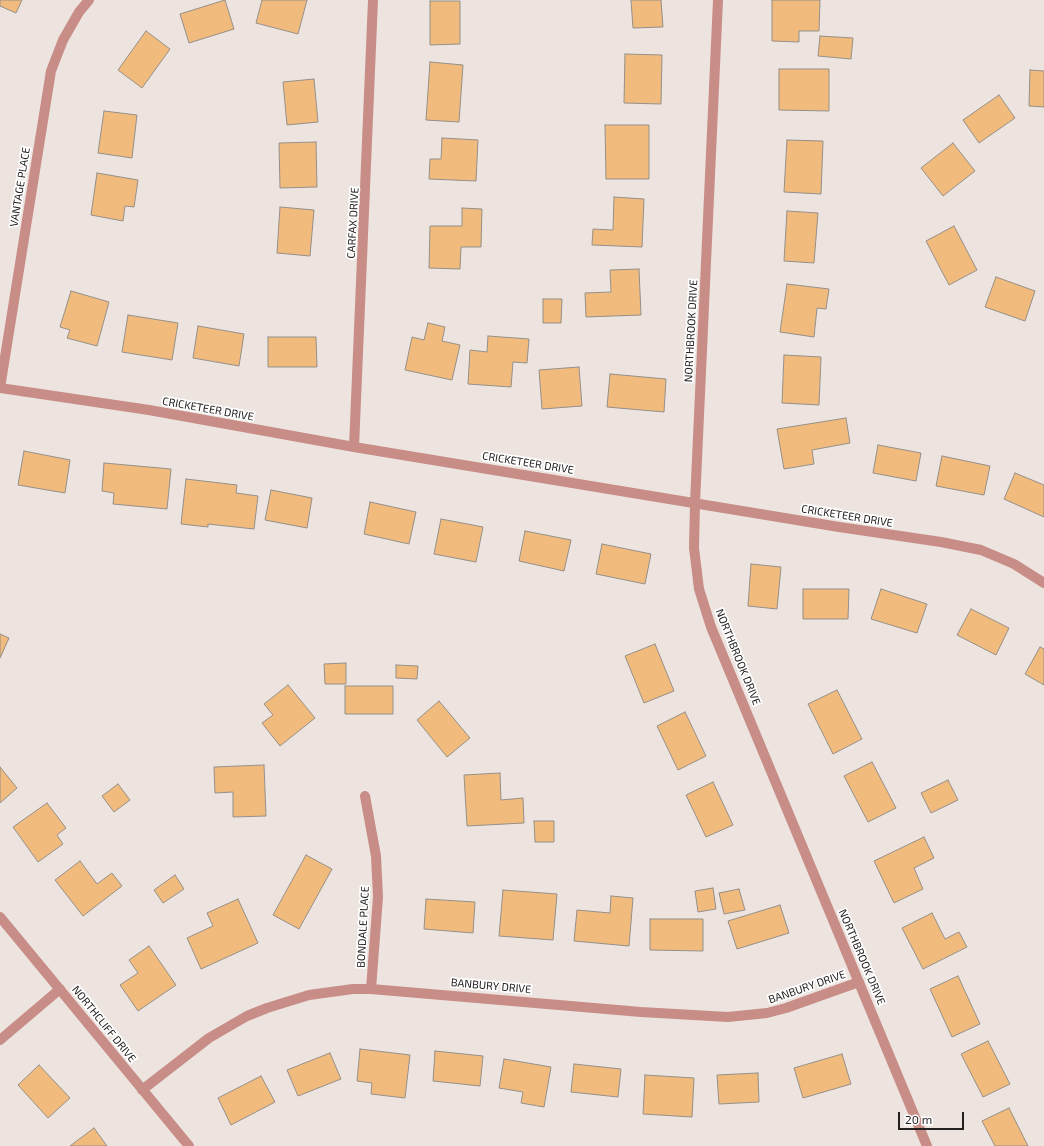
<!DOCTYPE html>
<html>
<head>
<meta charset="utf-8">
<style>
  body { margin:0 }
  #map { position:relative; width:1044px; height:1146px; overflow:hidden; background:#ede4e0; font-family:"Exo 2",sans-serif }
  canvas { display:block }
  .scale { position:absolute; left:898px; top:1112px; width:66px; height:18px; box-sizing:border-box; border:2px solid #23201f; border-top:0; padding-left:5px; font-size:12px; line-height:14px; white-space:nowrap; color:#23201f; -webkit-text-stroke:3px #fff; paint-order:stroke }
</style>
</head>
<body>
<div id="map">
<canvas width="1044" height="1146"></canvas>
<div class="scale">20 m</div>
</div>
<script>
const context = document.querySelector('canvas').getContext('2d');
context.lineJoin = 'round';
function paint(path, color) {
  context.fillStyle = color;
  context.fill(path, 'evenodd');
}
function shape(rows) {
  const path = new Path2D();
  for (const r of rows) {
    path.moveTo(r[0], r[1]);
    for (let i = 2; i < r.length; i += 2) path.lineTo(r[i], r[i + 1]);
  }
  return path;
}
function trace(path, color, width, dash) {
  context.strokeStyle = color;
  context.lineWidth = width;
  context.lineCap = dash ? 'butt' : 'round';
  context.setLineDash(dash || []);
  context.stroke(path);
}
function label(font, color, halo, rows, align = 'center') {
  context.font = font + ' "Exo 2",sans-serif';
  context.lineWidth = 3.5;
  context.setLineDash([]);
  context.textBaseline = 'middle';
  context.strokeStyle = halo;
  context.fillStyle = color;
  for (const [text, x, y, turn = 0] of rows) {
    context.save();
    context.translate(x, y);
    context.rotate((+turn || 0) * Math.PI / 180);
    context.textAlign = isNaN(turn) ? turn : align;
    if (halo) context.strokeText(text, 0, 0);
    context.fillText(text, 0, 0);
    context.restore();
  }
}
const building = shape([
  [0,0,22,0,16,13,0,6,0,0],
  [225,0,234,29,189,43,180,14,225,0],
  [262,0,307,0,298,34,256,23,262,0],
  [631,0,661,0,663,27,633,28,631,0],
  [772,0,820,0,819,31,799,31,799,42,772,41,772,0],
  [430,1,460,1,460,44,430,45,430,1],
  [146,31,170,49,142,88,118,70,146,31],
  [820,36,853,38,851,59,818,56,820,36],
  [625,54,662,55,661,104,624,103,625,54],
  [430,62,463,65,459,122,426,120,430,62],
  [779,69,829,69,829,111,779,110,779,69],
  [1030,70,1044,71,1044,107,1029,106,1030,70],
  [314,79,318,122,287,125,283,82,314,79],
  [999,95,1015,118,979,143,963,120,999,95],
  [104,111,137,115,132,158,98,153,104,111],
  [605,125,649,125,649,179,606,179,605,125],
  [442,138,478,140,476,181,429,179,430,159,441,159,442,138],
  [787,140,823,141,821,194,784,192,787,140],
  [316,142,317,187,280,188,279,143,316,142],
  [953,143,975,171,943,196,921,168,953,143],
  [97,173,138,180,134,207,125,206,123,221,91,215,97,173],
  [614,197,644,199,642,247,592,245,593,229,613,230,614,197],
  [280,207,314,210,310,256,277,253,280,207],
  [462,208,482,209,481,247,461,247,460,269,429,268,430,226,462,226,462,208],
  [787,211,818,213,814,263,784,261,787,211],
  [954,226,977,270,949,285,926,241,954,226],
  [639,269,641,315,586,317,585,293,611,292,610,270,639,269],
  [996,277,1035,291,1025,321,985,307,996,277],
  [787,284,829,289,826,309,817,308,814,337,780,332,787,284],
  [71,291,109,302,97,346,67,338,70,330,60,327,71,291],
  [543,299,562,299,561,323,543,323,543,299],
  [128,315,178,323,172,360,122,352,128,315],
  [428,323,445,327,442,341,460,345,452,380,405,370,412,337,424,340,428,323],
  [198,326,244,334,239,366,193,358,198,326],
  [488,336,529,339,527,363,513,362,511,387,468,384,470,350,487,352,488,336],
  [268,337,316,337,317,367,268,367,268,337],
  [784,355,821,357,819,405,782,403,784,355],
  [579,367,582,406,542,409,539,370,579,367],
  [610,374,666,379,664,412,607,407,610,374],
  [846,418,850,443,812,450,814,464,784,469,777,429,846,418],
  [878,445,921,453,916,481,873,473,878,445],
  [24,451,70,460,65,493,18,485,24,451],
  [942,456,990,466,984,495,936,486,942,456],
  [104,463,171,469,167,509,113,504,114,493,102,491,104,463],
  [1015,473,1044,485,1044,517,1004,499,1015,473],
  [186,479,237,485,236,493,258,496,254,529,208,524,208,527,181,524,186,479],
  [271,490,312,498,307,528,265,520,271,490],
  [370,502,416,512,409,544,364,534,370,502],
  [441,519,483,527,476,562,434,554,441,519],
  [525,531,571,540,564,571,519,561,525,531],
  [602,544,651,554,645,584,596,574,602,544],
  [751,564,781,567,777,609,748,606,751,564],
  [803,589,849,589,848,619,803,619,803,589],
  [881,589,927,604,917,633,871,619,881,589],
  [971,609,1009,628,996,655,957,635,971,609],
  [0,634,9,638,0,658,0,634],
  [655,644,674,691,644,703,625,656,655,644],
  [1040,647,1044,649,1044,685,1025,674,1040,647],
  [346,663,346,684,325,684,324,664,346,663],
  [396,665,418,666,417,679,396,678,396,665],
  [288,685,315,718,280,746,262,723,273,715,264,704,288,685],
  [345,686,393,686,393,714,345,714,345,686],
  [837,690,862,739,833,754,808,704,837,690],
  [439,701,470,738,447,757,417,720,439,701],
  [685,712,706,756,678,770,657,726,685,712],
  [872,762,896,808,868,822,844,776,872,762],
  [264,765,266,816,233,817,233,792,215,793,214,767,264,765],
  [0,767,17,788,0,803,0,767],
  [500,773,501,800,523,798,524,823,467,826,464,775,500,773],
  [948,780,958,800,931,813,921,793,948,780],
  [713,782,733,825,706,837,686,795,713,782],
  [118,784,130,800,114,812,102,796,118,784],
  [47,803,66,828,57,835,63,844,38,862,13,827,47,803],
  [534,821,554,821,554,842,535,842,534,821],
  [924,837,934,858,914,868,923,889,894,903,874,861,924,837],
  [306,855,332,869,299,929,273,915,306,855],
  [80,861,97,884,112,873,122,886,83,916,55,880,80,861],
  [175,875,184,889,163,903,154,890,175,875],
  [713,888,716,909,698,912,695,891,713,888],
  [739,889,745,910,724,914,719,893,739,889],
  [503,890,557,894,553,940,499,936,503,890],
  [611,896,633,898,629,946,574,941,577,910,610,913,611,896],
  [238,899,258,943,201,969,187,938,213,926,207,913,238,899],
  [426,899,475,902,473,933,424,929,426,899],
  [780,905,789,933,737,949,728,921,780,905],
  [932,913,945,939,959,932,967,947,923,969,902,928,932,913],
  [650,919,703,919,703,951,650,950,650,919],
  [149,946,176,985,138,1011,120,985,138,973,129,960,149,946],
  [958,976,980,1024,952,1037,930,989,958,976],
  [988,1041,1010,1084,983,1097,961,1054,988,1041],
  [360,1049,410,1055,405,1098,371,1094,372,1083,357,1081,360,1049],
  [435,1051,483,1056,480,1086,433,1081,435,1051],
  [330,1053,341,1079,298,1096,287,1070,330,1053],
  [842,1054,851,1084,803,1098,794,1068,842,1054],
  [504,1059,551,1067,544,1107,521,1103,523,1092,499,1088,504,1059],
  [574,1064,621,1069,618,1097,571,1092,574,1064],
  [39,1065,70,1098,48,1118,18,1085,39,1065],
  [758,1073,759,1102,719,1104,717,1075,758,1073],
  [645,1075,694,1078,692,1117,643,1114,645,1075],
  [261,1076,275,1102,231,1125,218,1098,261,1076],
  [1009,1108,1028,1146,995,1146,982,1121,1009,1108],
  [94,1128,107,1146,70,1146,94,1128]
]);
const street = shape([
  [89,0,79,12,63,40,51,71,0,388,149,410,354,447,839,527,941,542,981,550,1014,564,1044,583],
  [718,0,695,503,694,548,699,589,711,627,927,1146],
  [354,447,373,0],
  [365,796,376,856,378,897,371,989],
  [0,917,189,1146],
  [0,1040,60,989],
  [142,1090,209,1038,247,1016,267,1008,309,995,353,989,371,989,641,1012,728,1017,767,1013,786,1008,859,982]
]);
const streetNames = [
  ["VANTAGE PLACE",20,187,-81],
  ["CARFAX DRIVE",353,223,-87],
  ["NORTHBROOK DRIVE",691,331,-87],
  ["CRICKETEER DRIVE",208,409,10],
  ["CRICKETEER DRIVE",528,463,9],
  ["CRICKETEER DRIVE",847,516,9],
  ["NORTHBROOK DRIVE",738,657,68],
  ["BONDALE PLACE",363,927,-87],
  ["NORTHBROOK DRIVE",862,957,67],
  ["BANBURY DRIVE",491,986,5],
  ["BANBURY DRIVE",807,987,-19],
  ["NORTHCLIFF DRIVE",104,1024,51]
];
paint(building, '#f1bb7d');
trace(building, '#958f89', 1);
trace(street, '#c78d86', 10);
label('11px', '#23201f', '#fff', streetNames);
</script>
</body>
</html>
